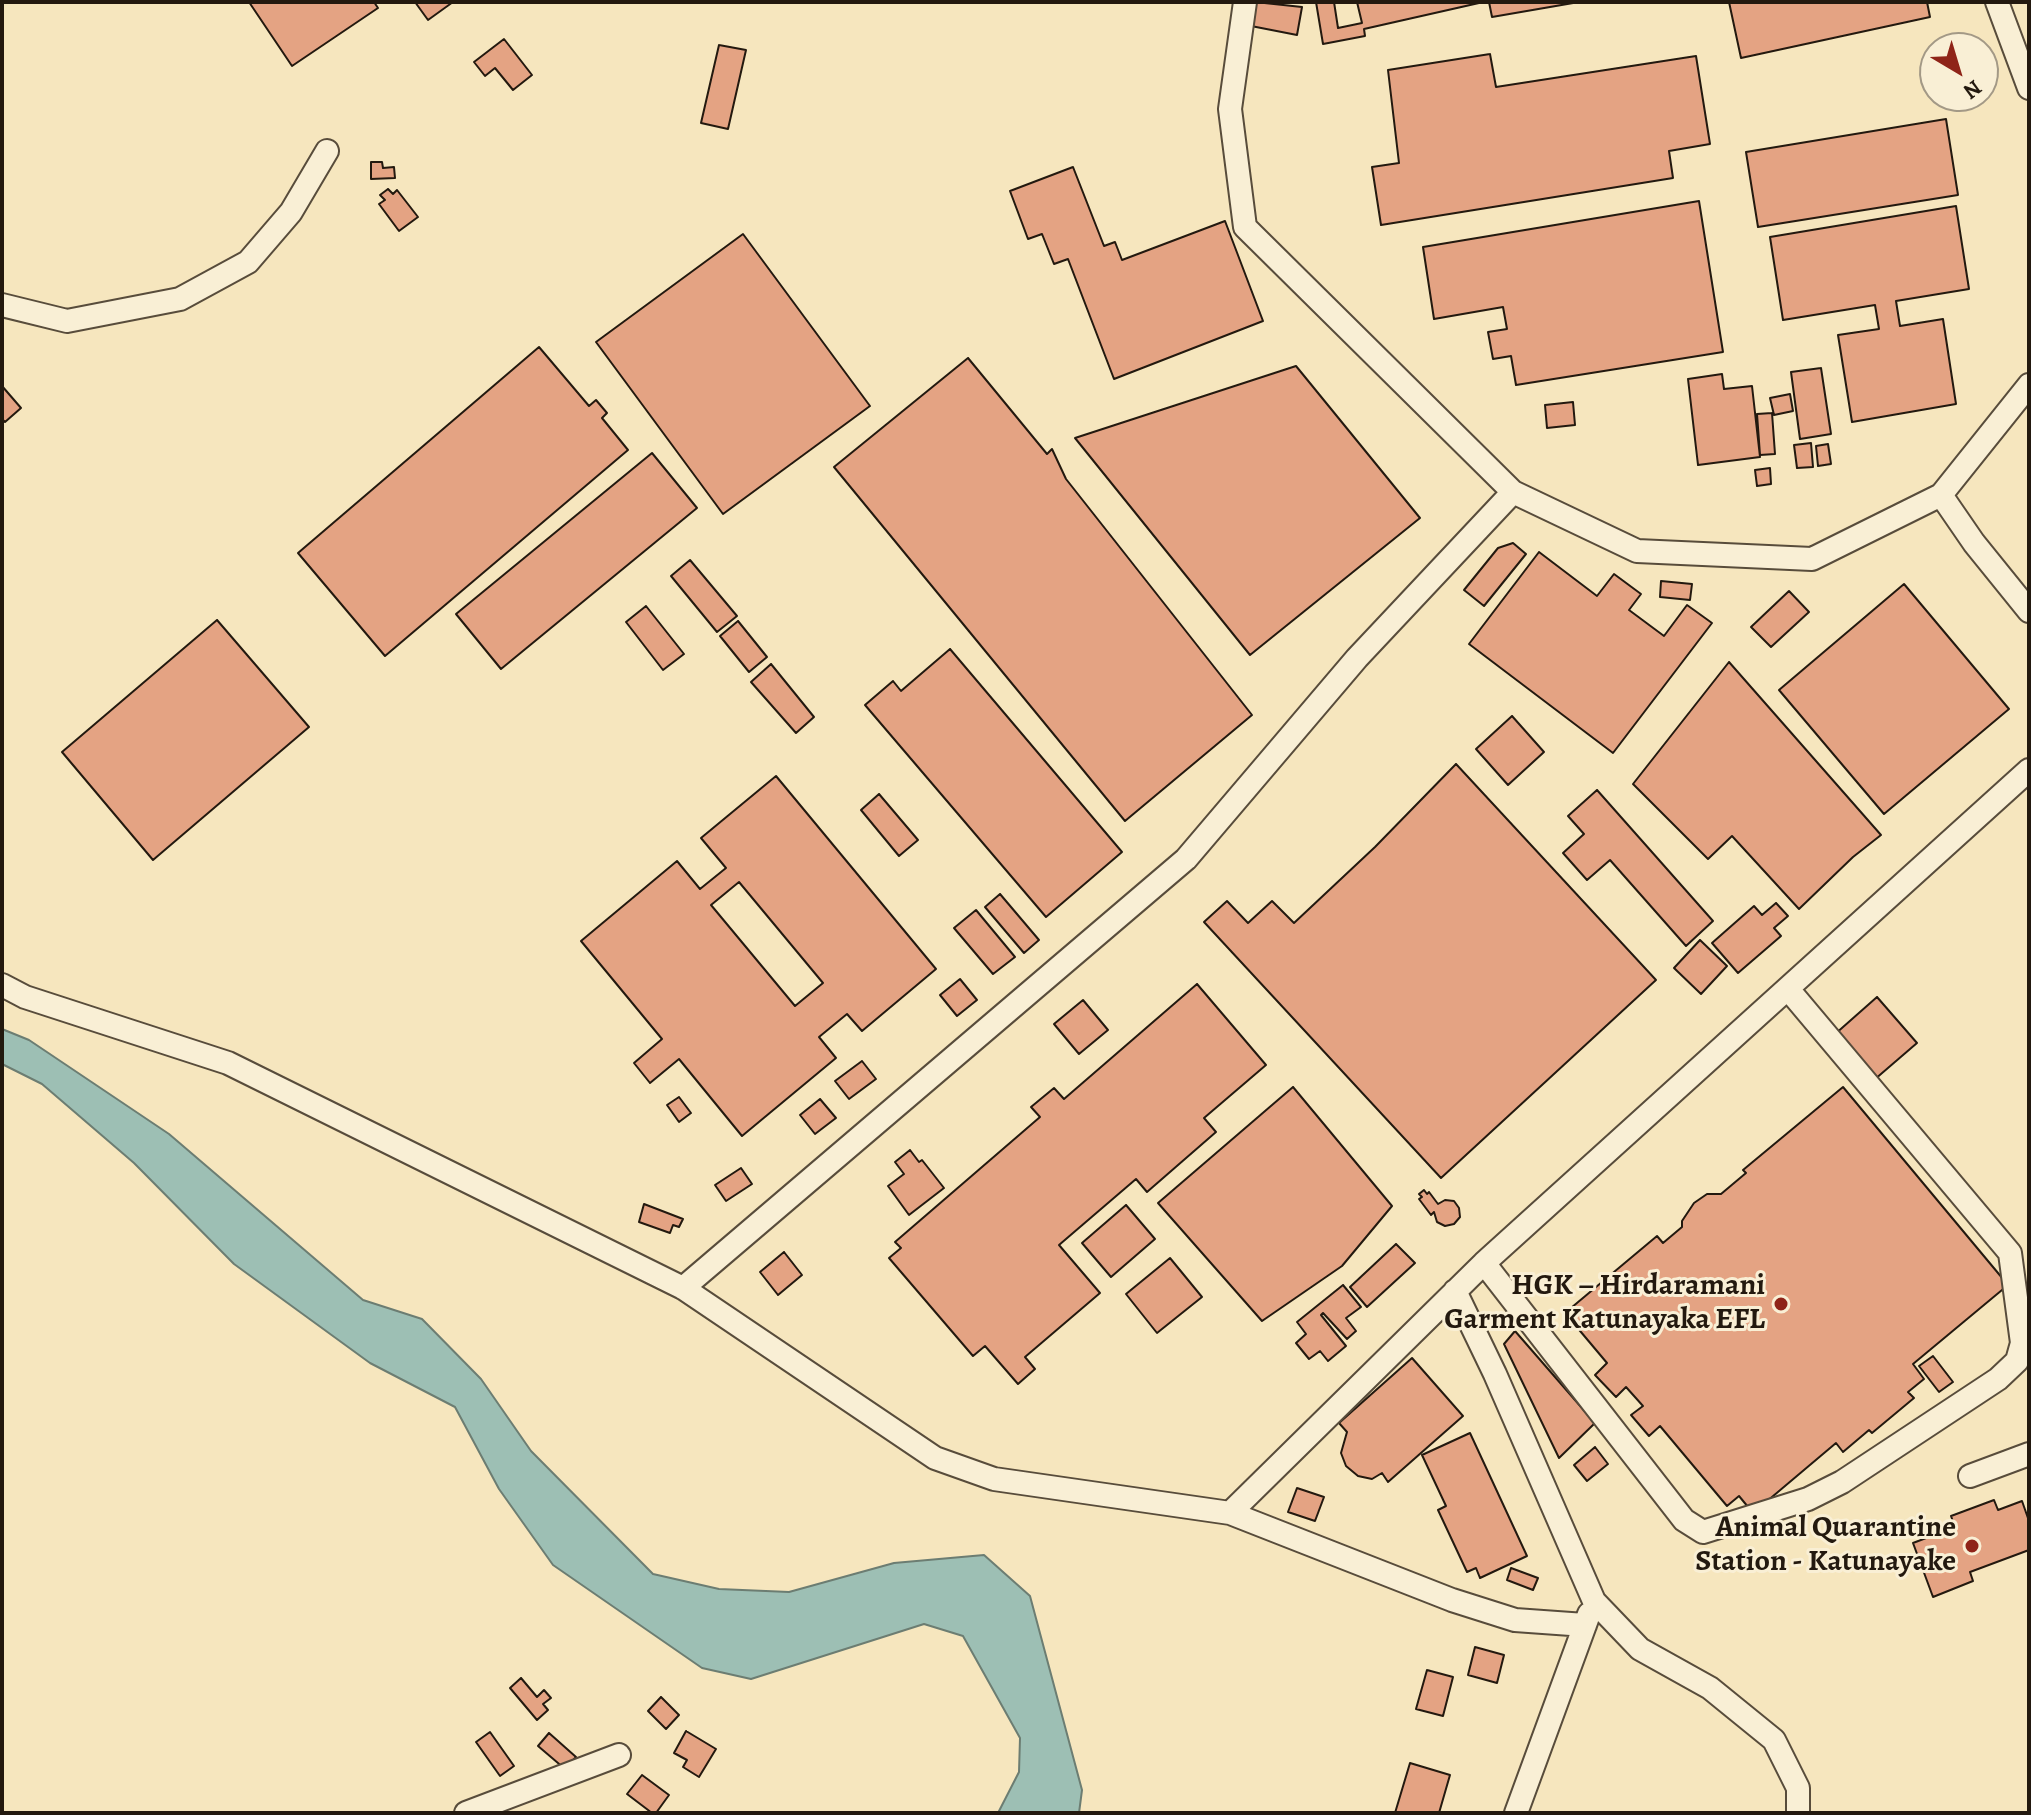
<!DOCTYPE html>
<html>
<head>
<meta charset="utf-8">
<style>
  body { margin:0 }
  #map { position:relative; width:2031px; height:1815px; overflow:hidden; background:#f6e6be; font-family:Alegreya,serif }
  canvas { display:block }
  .frame { position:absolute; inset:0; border:4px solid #23190f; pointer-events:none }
  .north { position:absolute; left:1919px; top:32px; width:80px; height:80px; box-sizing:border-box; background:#f9efd5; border:2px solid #a39986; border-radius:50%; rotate:142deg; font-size:22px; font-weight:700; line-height:32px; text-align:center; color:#23190f }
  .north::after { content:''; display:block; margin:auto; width:28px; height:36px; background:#8f2418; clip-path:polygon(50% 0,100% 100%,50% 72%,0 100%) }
</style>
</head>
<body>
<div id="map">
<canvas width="2031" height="1815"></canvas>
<div class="frame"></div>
<div class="north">N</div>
</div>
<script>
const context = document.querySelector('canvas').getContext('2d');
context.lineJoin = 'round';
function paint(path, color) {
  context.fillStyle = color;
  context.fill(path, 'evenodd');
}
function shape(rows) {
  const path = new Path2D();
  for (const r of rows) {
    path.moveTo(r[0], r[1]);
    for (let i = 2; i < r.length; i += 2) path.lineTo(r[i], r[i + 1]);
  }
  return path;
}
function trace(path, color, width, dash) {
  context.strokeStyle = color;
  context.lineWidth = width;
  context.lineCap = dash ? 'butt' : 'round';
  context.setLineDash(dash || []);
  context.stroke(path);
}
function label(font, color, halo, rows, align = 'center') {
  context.font = font + ' Alegreya,serif';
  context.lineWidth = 6;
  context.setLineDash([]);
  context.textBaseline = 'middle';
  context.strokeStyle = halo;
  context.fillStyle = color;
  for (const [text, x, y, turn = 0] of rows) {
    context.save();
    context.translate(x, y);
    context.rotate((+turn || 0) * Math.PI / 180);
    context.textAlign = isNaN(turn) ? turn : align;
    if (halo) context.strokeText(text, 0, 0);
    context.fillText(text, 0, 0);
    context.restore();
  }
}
const water = shape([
  [2,1029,29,1040,169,1134,363,1300,422,1319,481,1379,531,1451,653,1574,719,1589,789,1592,894,1563,984,1555,1030,1596,1082,1790,1079,1813,998,1813,1019,1772,1020,1738,963,1636,924,1624,751,1679,702,1668,553,1565,499,1489,455,1407,370,1363,234,1264,134,1163,42,1084,2,1064,2,1029]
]);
const building = shape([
  [249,2,374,2,378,8,292,66,249,2],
  [415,2,453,2,428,20,415,2],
  [1255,2,1302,7,1297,35,1251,26,1255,2],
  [1316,2,1334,2,1338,28,1362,23,1357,2,1479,3,1364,29,1365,36,1323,44,1316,2],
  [1489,2,1579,2,1492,17,1489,2],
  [1729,2,1927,2,1930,17,1741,58,1729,2],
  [504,39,532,75,513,90,495,68,485,76,474,62,504,39],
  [719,45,746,50,728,129,701,123,719,45],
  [1490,54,1496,87,1696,56,1710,144,1669,151,1673,178,1381,225,1372,167,1399,163,1388,70,1490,54],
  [1946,119,1958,195,1758,227,1746,152,1946,119],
  [371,162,382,162,383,168,394,167,395,178,371,179,371,162],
  [1073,167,1104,246,1115,242,1122,260,1225,221,1263,321,1114,379,1068,259,1054,264,1042,234,1028,239,1010,191,1073,167],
  [388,189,393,194,397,190,418,217,399,231,379,204,385,200,380,195,388,189],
  [1699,201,1723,352,1516,385,1511,356,1493,359,1488,332,1507,329,1503,307,1434,319,1423,247,1699,201],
  [1956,206,1969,289,1896,301,1900,326,1943,319,1956,404,1852,422,1838,335,1879,329,1875,305,1783,320,1770,237,1956,206],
  [743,234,870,406,723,514,596,342,743,234],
  [539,347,589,406,596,400,607,413,602,418,628,450,385,656,298,553,539,347],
  [968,358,1047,454,1052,449,1066,479,1252,715,1125,821,834,467,968,358],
  [1296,366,1420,518,1250,655,1075,438,1296,366],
  [1821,368,1831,434,1800,439,1791,372,1821,368],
  [1722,374,1724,389,1752,386,1760,457,1698,465,1688,379,1722,374],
  [2,386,21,408,5,422,2,419,2,386],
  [1790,394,1793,411,1774,415,1770,398,1790,394],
  [1573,402,1575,425,1547,428,1545,405,1573,402],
  [1772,413,1775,454,1760,455,1757,414,1772,413],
  [1811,443,1813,467,1797,468,1794,445,1811,443],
  [1828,444,1831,464,1818,466,1816,446,1828,444],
  [652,453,697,508,501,669,456,614,652,453],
  [1770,468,1771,484,1757,486,1755,470,1770,468],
  [1513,543,1526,554,1484,606,1464,590,1498,548,1513,543],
  [1539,552,1597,596,1614,574,1641,594,1629,610,1664,636,1687,605,1712,623,1613,753,1469,644,1539,552],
  [690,560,737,616,717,632,671,576,690,560],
  [1661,581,1692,584,1690,600,1660,597,1661,581],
  [1904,584,2009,709,1884,814,1779,690,1904,584],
  [1789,591,1809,612,1771,647,1751,627,1789,591],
  [646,606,684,654,663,670,626,622,646,606],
  [217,620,309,727,153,860,62,752,217,620],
  [738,621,767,657,749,672,720,636,738,621],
  [950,649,1122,852,1046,917,865,705,893,681,901,691,950,649],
  [1729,662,1881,835,1853,857,1799,909,1732,836,1708,859,1633,784,1729,662],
  [771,664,814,717,796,733,751,682,771,664],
  [1512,716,1544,752,1508,785,1476,749,1512,716],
  [1456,764,1656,980,1441,1178,1204,922,1227,901,1248,923,1272,901,1294,923,1375,847,1456,764],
  [776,776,936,969,862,1031,847,1014,819,1037,836,1058,742,1136,679,1059,650,1083,634,1063,662,1039,581,941,677,861,700,889,726,868,701,838,776,776],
  [739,882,823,983,795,1006,711,905,739,882],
  [1597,790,1713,921,1686,946,1610,860,1587,880,1563,853,1584,834,1568,816,1597,790],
  [879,794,918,840,899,856,861,810,879,794],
  [1000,894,1039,940,1024,953,985,907,1000,894],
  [1776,903,1788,916,1774,928,1781,936,1738,973,1712,943,1754,906,1762,915,1776,903],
  [976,910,1015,957,993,974,954,928,976,910],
  [1700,940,1727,966,1701,994,1674,968,1700,940],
  [960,979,977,1000,957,1016,940,995,960,979],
  [1197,984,1266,1065,1204,1118,1216,1132,1147,1192,1136,1179,1059,1245,1100,1293,1025,1357,1035,1369,1018,1384,985,1346,973,1356,889,1258,901,1248,895,1242,1040,1117,1031,1107,1054,1088,1064,1099,1197,984],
  [1877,997,1917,1043,1874,1080,1834,1035,1877,997],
  [1083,1000,1108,1030,1079,1054,1054,1024,1083,1000],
  [862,1061,876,1079,849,1099,835,1081,862,1061],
  [1293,1087,1392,1206,1342,1266,1262,1321,1158,1203,1293,1087],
  [1843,1087,2008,1285,1913,1364,1924,1379,1908,1392,1914,1398,1872,1433,1869,1430,1843,1452,1836,1443,1753,1513,1739,1496,1727,1506,1660,1426,1649,1436,1631,1415,1643,1406,1626,1387,1616,1397,1595,1375,1607,1363,1565,1313,1657,1236,1663,1243,1682,1227,1682,1221,1694,1203,1707,1194,1721,1194,1746,1173,1743,1170,1843,1087],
  [679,1097,691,1113,679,1122,667,1105,679,1097],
  [820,1099,836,1118,815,1134,800,1115,820,1099],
  [910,1150,919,1162,922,1160,944,1188,909,1215,888,1186,904,1174,895,1162,910,1150],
  [741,1168,752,1184,726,1201,715,1185,741,1168],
  [1424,1190,1427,1194,1429,1192,1438,1204,1445,1200,1454,1201,1459,1208,1460,1217,1454,1224,1445,1226,1437,1222,1434,1212,1431,1215,1419,1199,1422,1197,1419,1194,1424,1190],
  [644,1204,683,1219,679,1227,673,1225,670,1233,639,1222,644,1204],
  [1126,1205,1155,1239,1111,1277,1082,1243,1126,1205],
  [1396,1244,1415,1263,1367,1307,1350,1287,1396,1244],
  [784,1252,802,1275,778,1295,760,1272,784,1252],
  [1170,1258,1202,1297,1157,1333,1126,1294,1170,1258],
  [1343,1285,1361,1307,1346,1318,1356,1331,1347,1339,1323,1313,1321,1315,1346,1346,1328,1361,1320,1351,1309,1359,1296,1343,1306,1334,1297,1322,1343,1285],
  [1515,1331,1595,1423,1559,1458,1504,1344,1515,1331],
  [1933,1356,1953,1382,1939,1392,1919,1366,1933,1356],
  [1412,1358,1463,1416,1388,1482,1382,1473,1372,1479,1358,1476,1346,1466,1341,1453,1347,1432,1339,1423,1412,1358],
  [1470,1433,1527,1556,1480,1578,1476,1568,1467,1572,1438,1510,1446,1506,1422,1455,1470,1433],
  [1595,1447,1608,1464,1587,1481,1574,1465,1595,1447],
  [1297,1488,1324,1497,1315,1521,1288,1512,1297,1488],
  [1994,1500,1998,1510,2022,1501,2029,1521,2029,1550,1970,1572,1973,1581,1933,1597,1913,1543,1955,1527,1951,1516,1994,1500],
  [1511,1568,1538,1578,1533,1590,1507,1580,1511,1568],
  [1475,1647,1504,1655,1497,1683,1468,1675,1475,1647],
  [1427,1670,1453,1677,1443,1716,1416,1709,1427,1670],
  [521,1678,537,1697,544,1690,551,1698,543,1704,548,1710,537,1720,510,1688,521,1678],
  [661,1697,679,1715,666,1729,648,1711,661,1697],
  [686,1731,716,1749,699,1777,683,1767,687,1760,674,1753,686,1731],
  [490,1732,514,1766,500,1776,476,1742,490,1732],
  [549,1733,576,1757,565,1769,538,1746,549,1733],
  [1410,1763,1450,1775,1439,1813,1395,1813,1410,1763],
  [642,1775,669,1795,656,1813,652,1813,627,1794,642,1775]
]);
const minor = shape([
  [1245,2,1230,109,1245,227,1513,492,1637,551,1812,559,1941,495,2029,385],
  [1997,2,2029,88],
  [2,305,67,321,180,299,248,262,291,212,327,151],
  [1941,495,1974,543,2029,611],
  [2,985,25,997,228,1063,683,1288,935,1458,994,1479,1230,1513,1452,1600,1515,1620,1585,1625],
  [1484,1263,1684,1520,1703,1532,1808,1499,1842,1482,1998,1379,2017,1361,2022,1343,2010,1253,1788,989],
  [683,1288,1186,859,1357,658,1513,492],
  [1455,1291,1495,1374,1594,1601,1640,1649,1710,1688,1774,1740,1798,1788,1798,1813],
  [1970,1476,2029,1454],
  [1230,1513,1484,1263,2029,770],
  [466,1813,619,1755],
  [1516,1813,1589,1614]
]);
const markers = [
  [1781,1304,8,"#8f2418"],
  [1972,1546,8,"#8f2418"]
];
const poiNames = [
  ["HGK – Hirdaramani",1765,1287],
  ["Garment Katunayaka EFL",1765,1321],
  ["Animal Quarantine",1956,1529],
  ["Station - Katunayake",1956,1563]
];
paint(water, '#9dbfb4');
trace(water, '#6c7d72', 2);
paint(building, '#e4a383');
trace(building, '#23190f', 2);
trace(minor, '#584c3b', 26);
trace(minor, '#f9efd5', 22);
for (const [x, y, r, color] of markers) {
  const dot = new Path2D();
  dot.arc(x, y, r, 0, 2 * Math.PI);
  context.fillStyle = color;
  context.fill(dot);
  trace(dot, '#f9efd5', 3);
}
label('bold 30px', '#23190f', '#f9efd5', poiNames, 'right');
</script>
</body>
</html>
